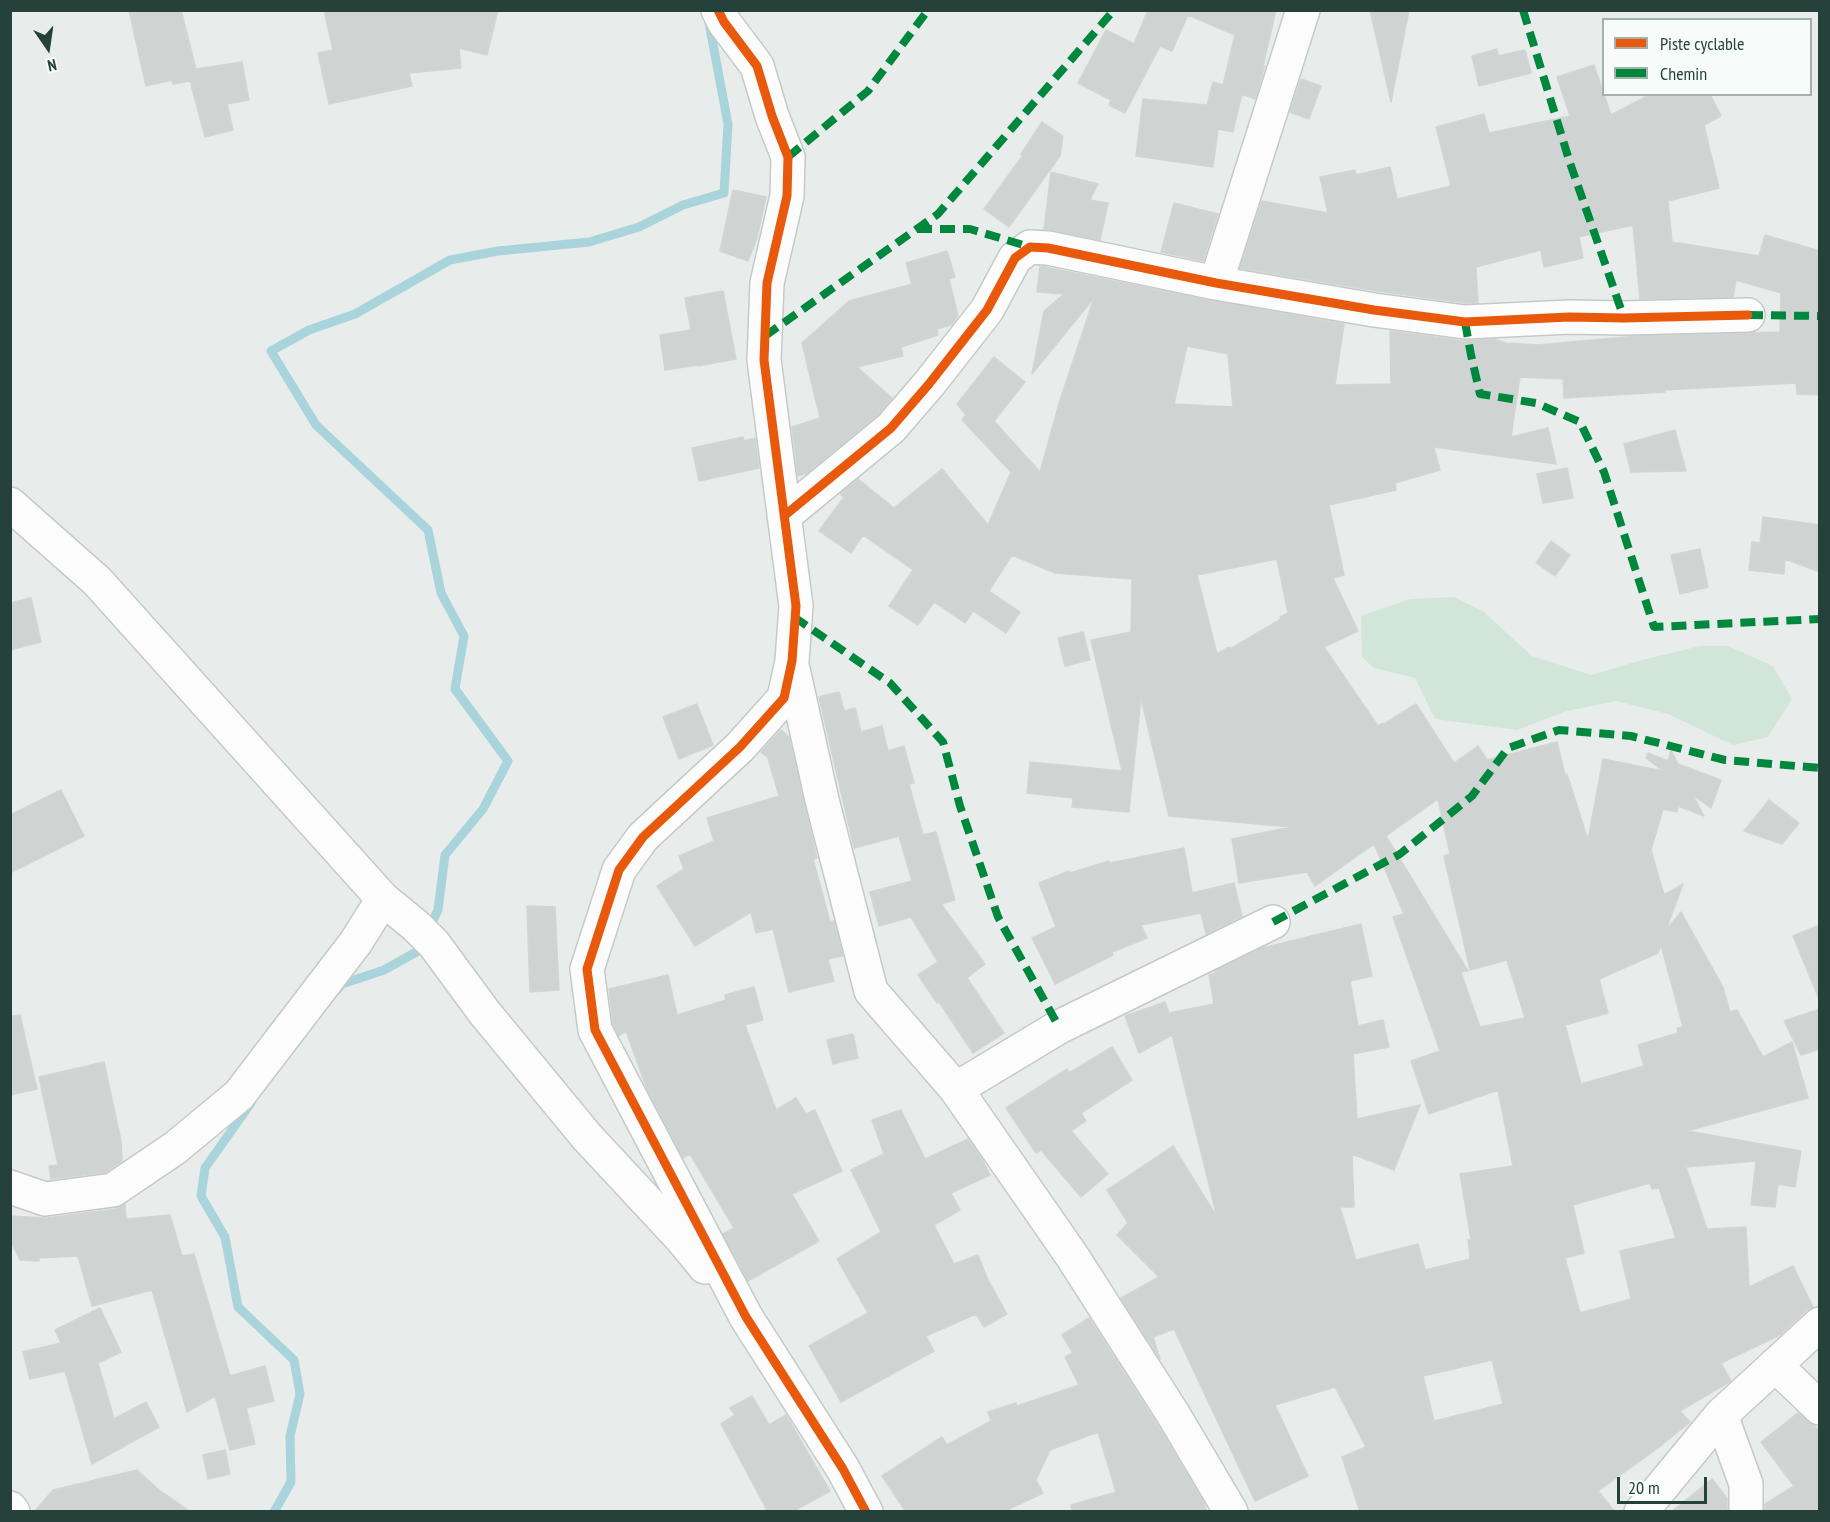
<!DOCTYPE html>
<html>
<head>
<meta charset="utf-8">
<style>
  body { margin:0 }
  #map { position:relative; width:1830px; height:1522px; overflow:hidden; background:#e8edeb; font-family:"PT Sans Narrow",sans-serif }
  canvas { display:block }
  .frame { position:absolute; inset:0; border:12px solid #24423a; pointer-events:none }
  .legend { position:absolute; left:1602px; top:18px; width:210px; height:78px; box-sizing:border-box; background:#f7fbf9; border:2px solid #a3b1ad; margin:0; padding:8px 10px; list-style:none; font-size:18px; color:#24423a }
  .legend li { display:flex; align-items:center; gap:12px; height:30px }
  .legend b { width:30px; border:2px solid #a3b1ad }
  .north { position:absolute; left:18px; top:18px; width:60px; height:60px; -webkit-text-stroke:4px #f7fbf9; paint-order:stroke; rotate:167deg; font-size:16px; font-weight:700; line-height:24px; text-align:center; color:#24423a }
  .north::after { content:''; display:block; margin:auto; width:21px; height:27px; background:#24423a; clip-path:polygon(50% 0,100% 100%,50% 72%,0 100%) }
  .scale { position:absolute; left:1617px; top:1477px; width:90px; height:27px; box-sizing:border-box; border:3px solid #24423a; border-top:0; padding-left:8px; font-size:18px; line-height:21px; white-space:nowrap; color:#24423a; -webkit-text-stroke:4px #f7fbf9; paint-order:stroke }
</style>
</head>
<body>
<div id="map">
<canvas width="1830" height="1522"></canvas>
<div class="frame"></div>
<ul class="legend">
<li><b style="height:8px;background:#e8590c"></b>Piste cyclable</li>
<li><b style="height:8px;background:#00873e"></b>Chemin</li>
</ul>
<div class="north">N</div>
<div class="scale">20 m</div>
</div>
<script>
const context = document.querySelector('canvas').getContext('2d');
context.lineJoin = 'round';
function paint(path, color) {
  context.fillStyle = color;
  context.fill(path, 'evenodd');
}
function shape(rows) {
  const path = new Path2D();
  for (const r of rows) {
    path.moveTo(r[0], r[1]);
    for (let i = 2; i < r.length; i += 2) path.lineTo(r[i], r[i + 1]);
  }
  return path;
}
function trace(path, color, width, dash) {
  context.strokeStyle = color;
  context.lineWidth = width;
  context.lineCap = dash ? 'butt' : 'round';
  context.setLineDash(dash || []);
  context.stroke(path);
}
const green = shape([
  [1455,597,1484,612,1532,656,1591,675,1642,660,1700,646,1728,646,1773,666,1792,699,1768,737,1733,745,1668,714,1616,701,1567,711,1517,730,1435,719,1415,678,1374,668,1362,657,1361,616,1410,599]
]);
const stream = shape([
  [337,990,342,984,384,970,418,951,438,910,445,855,483,809,508,761,455,689,464,636,441,593,428,530,316,425,271,351,309,330,355,314,450,260,498,251,589,242,639,227,683,205,724,193,728,124,709,23,711,21],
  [251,1103,205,1168,201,1196,225,1237,238,1307,294,1360,300,1394,290,1436,291,1482,274,1512]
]);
const building = shape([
  [129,10,181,10,196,69,242,62,249,100,227,104,233,130,205,137,190,81,173,84,172,80,146,86,129,10],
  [324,10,498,10,487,55,459,48,461,68,409,73,412,86,329,104,318,53,333,50,324,10],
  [1148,10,1276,10,1263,66,1265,66,1255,99,1242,94,1233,132,1218,129,1213,167,1136,156,1143,99,1207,105,1213,82,1223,85,1235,35,1188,15,1172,51,1160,46,1125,113,1109,105,1111,100,1078,83,1106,30,1134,44,1148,10],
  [1370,10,1409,10,1391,102,1370,10],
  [1497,49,1498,56,1525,50,1531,73,1479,86,1472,56,1497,49],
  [1594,65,1611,115,1651,94,1710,94,1721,116,1704,125,1719,188,1668,201,1672,242,1759,256,1765,235,1820,251,1820,395,1797,394,1796,383,1664,390,1665,392,1564,398,1563,379,1520,377,1511,437,1548,428,1556,464,1434,447,1440,470,1395,483,1396,490,1329,505,1344,575,1333,578,1358,631,1324,647,1378,726,1382,723,1384,724,1416,704,1454,763,1478,746,1487,760,1557,742,1565,775,1567,774,1588,840,1603,759,1663,771,1646,758,1648,753,1668,761,1671,750,1678,764,1721,780,1711,808,1693,795,1704,816,1678,806,1677,812,1663,809,1651,850,1664,895,1683,884,1666,930,1681,912,1723,987,1730,1012,1737,1010,1763,1057,1792,1042,1808,1098,1687,1131,1801,1151,1795,1187,1778,1184,1775,1207,1751,1205,1756,1161,1686,1167,1707,1229,1746,1227,1749,1287,1793,1266,1813,1307,1807,1310,1780,1335,1721,1363,1731,1381,1680,1411,1690,1422,1658,1448,1598,1491,1615,1512,1360,1512,1342,1457,1366,1447,1335,1387,1275,1405,1308,1476,1255,1501,1174,1329,1153,1337,1160,1359,1121,1298,1159,1277,1117,1235,1128,1223,1107,1190,1173,1146,1217,1217,1172,1035,1139,1053,1125,1016,1165,1002,1169,1013,1214,1004,1209,975,1215,973,1215,971,1262,948,1361,924,1372,976,1350,981,1358,1026,1383,1020,1389,1047,1353,1054,1357,1119,1420,1105,1394,1170,1352,1154,1354,1207,1340,1207,1356,1260,1418,1244,1425,1270,1470,1259,1468,1240,1471,1240,1460,1174,1513,1166,1498,1090,1429,1114,1411,1061,1440,1051,1393,917,1404,914,1374,844,1315,886,1307,872,1239,883,1232,839,1291,827,1169,816,1141,698,1129,812,1072,807,1073,798,1027,793,1030,762,1122,771,1091,640,1131,632,1132,579,1055,573,1012,555,989,591,1020,612,1006,633,973,611,965,623,934,602,918,625,889,606,913,570,863,535,851,553,819,531,844,497,840,494,858,479,894,508,942,469,988,525,1011,472,962,420,966,415,957,404,994,357,1025,382,994,421,1040,472,1060,400,1094,298,1032,374,1044,311,1064,294,1037,292,1040,266,1213,301,1344,324,1335,385,1391,384,1390,331,1463,341,1494,339,1506,343,1538,345,1637,336,1780,332,1781,293,1736,280,1733,297,1640,299,1633,225,1579,237,1583,258,1544,267,1541,250,1476,267,1478,303,1466,303,1377,291,1240,268,1262,201,1328,213,1320,177,1355,170,1356,175,1390,167,1397,199,1451,186,1436,127,1484,114,1489,133,1570,116,1557,77,1594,65],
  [1187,346,1228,354,1233,407,1174,404,1187,346],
  [1277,559,1288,613,1280,617,1281,619,1230,649,1229,647,1217,654,1197,575,1277,559],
  [1438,799,1450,854,1444,856,1470,970,1507,960,1525,1018,1480,1027,1461,972,1468,971,1386,836,1438,799],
  [1661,945,1683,1027,1677,1028,1678,1033,1638,1045,1644,1066,1581,1084,1565,1025,1608,1013,1599,979,1658,953,1661,945],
  [1650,1183,1652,1189,1659,1188,1676,1238,1620,1251,1631,1299,1580,1313,1565,1258,1584,1253,1573,1205,1650,1183],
  [1492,1360,1503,1404,1434,1421,1423,1376,1492,1360],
  [1301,79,1321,86,1309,119,1290,112,1301,79],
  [1042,122,1063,136,1060,156,1009,227,984,209,1023,155,1021,154,1042,122],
  [1051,172,1098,184,1090,200,1108,203,1100,240,1044,229,1051,172],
  [733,190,766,197,757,238,748,261,720,251,733,190],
  [1174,203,1218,214,1203,261,1161,252,1174,203],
  [947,251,955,277,949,279,958,316,951,325,937,329,938,335,901,347,903,356,857,367,892,398,878,415,807,473,798,476,792,427,820,418,802,343,849,301,912,284,906,263,947,251],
  [723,291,736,359,698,366,698,365,665,370,660,335,691,330,685,298,723,291],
  [1675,430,1686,471,1631,472,1624,444,1675,430],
  [743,437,744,441,755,438,759,468,699,481,692,448,743,437],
  [1567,468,1573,498,1543,503,1537,474,1567,468],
  [1763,517,1820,525,1820,572,1785,559,1784,574,1749,570,1752,542,1760,543,1763,517],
  [1551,541,1570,555,1555,576,1536,563,1551,541],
  [1700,549,1708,587,1680,594,1671,555,1700,549],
  [31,598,41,642,10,650,10,603,31,598],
  [1083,632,1090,660,1065,666,1058,638,1083,632],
  [839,692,844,711,855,708,861,732,882,726,888,751,904,746,914,783,909,784,923,835,936,832,955,900,941,904,985,964,967,978,1004,1033,973,1053,939,1002,937,1003,918,975,938,962,911,917,879,926,870,892,912,881,899,836,854,848,819,697,839,692],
  [697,704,713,745,679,759,663,717,697,704],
  [781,730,789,737,817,858,813,859,830,922,834,921,843,956,828,959,834,981,789,992,773,929,756,933,751,912,695,946,657,886,684,869,679,856,714,841,707,818,779,796,768,758,761,752,781,730],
  [61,790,84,836,10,873,10,815,61,790],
  [1769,800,1799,823,1782,844,1744,831,1769,800],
  [1184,848,1192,893,1234,883,1242,916,1206,934,1201,913,1141,925,1147,938,1112,952,1113,955,1055,984,1032,938,1056,927,1039,883,1069,871,1070,873,1109,861,1110,863,1184,848],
  [527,906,555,907,559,990,530,992,527,906],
  [1820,925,1820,999,1819,999,1793,936,1820,925],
  [668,975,677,1015,726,1000,725,995,754,987,763,1020,745,1025,776,1110,796,1098,806,1114,815,1110,842,1171,792,1194,819,1241,748,1281,723,1234,734,1228,690,1154,683,1158,647,1089,626,1031,619,1036,613,1024,609,989,668,975],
  [1820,1009,1820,1049,1801,1055,1784,1021,1820,1009],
  [20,1015,37,1089,10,1095,10,1016,20,1015],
  [853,1034,858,1058,833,1064,827,1040,853,1034],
  [1112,1047,1132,1080,1081,1113,1086,1121,1071,1131,1108,1174,1081,1197,1041,1150,1036,1153,1006,1108,1067,1069,1069,1073,1112,1047],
  [104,1062,121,1141,122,1161,106,1172,51,1179,49,1166,58,1165,39,1077,104,1062],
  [901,1110,925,1159,968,1139,983,1161,990,1175,951,1193,960,1210,934,1225,954,1264,978,1255,988,1280,1007,1314,984,1327,976,1314,926,1336,934,1351,841,1402,809,1346,868,1313,837,1259,881,1232,851,1170,884,1154,872,1120,901,1110],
  [125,1204,126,1219,170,1215,182,1256,194,1254,230,1376,265,1366,274,1401,246,1408,255,1444,230,1450,215,1396,187,1412,152,1290,92,1306,78,1256,39,1258,39,1261,20,1260,10,1240,10,1216,47,1218,115,1209,125,1204],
  [100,1308,121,1352,98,1363,114,1419,146,1402,159,1427,92,1464,65,1371,30,1379,23,1352,61,1343,55,1330,100,1308],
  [1089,1318,1157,1424,1204,1503,1207,1512,1072,1512,1071,1505,1116,1492,1098,1432,1050,1450,1036,1480,1043,1493,1003,1512,906,1512,882,1476,942,1437,947,1445,991,1421,988,1412,1016,1403,1017,1406,1079,1385,1065,1357,1073,1353,1062,1335,1089,1318],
  [752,1396,769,1425,786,1415,830,1491,792,1512,768,1512,721,1424,735,1415,730,1408,752,1396],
  [1798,1413,1808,1422,1815,1426,1820,1432,1820,1512,1765,1512,1765,1504,1794,1486,1761,1442,1798,1413],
  [225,1450,230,1474,208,1479,203,1455,225,1450],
  [137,1470,159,1490,191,1512,34,1512,53,1490,137,1470],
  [1712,1479,1727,1498,1727,1512,1671,1512,1712,1479]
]);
const minor = shape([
  [718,10,724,22,757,66,772,116,788,157,787,196,767,283,764,360,796,606,792,661,784,698,740,747,643,837,619,870,587,969,595,1030,746,1317,843,1469,866,1512],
  [1216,283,1303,10],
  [10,504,97,581,383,899,416,926,434,944,484,1012,587,1137,682,1239,705,1267],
  [784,516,891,428,929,384,987,310,1015,258,1030,247,1048,248,1216,283,1374,310,1465,322,1569,317,1624,318,1748,315],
  [793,669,822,800,871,991,956,1089],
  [10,1187,45,1199,113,1190,175,1148,239,1095,356,942,383,899],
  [1775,1365,1820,1408],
  [1721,1415,1746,1484,1746,1512],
  [10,1508,13,1512],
  [1231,1512,1173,1414,1072,1256,956,1089,1059,1027,1273,922],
  [1641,1512,1721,1415,1820,1324]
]);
const quiet = shape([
  [1523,10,1570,163,1624,318],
  [788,157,868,91,928,10],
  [917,229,970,229,1030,247],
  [1748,315,1820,316],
  [1465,322,1471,355,1480,394,1536,403,1580,422,1604,472,1654,627,1820,619],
  [765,336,938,214,1114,10],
  [794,617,890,683,943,742,960,806,998,917,1059,1027],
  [1273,922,1400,854,1472,796,1508,748,1559,730,1631,736,1725,760,1820,768]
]);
const cycleway = shape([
  [718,10,724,22,757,66,772,116,788,157,787,196,767,283,764,360,796,606,792,661,784,698,740,747,643,837,619,870,587,969,595,1030,746,1317,843,1469,866,1512],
  [784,516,891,428,929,384,987,310,1015,258,1030,247,1048,248,1216,283,1374,310,1465,322,1569,317,1624,318,1748,315]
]);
paint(green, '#d1e6d8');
trace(stream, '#a9d4db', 9);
paint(building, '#cfd4d2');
trace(building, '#d1d6d4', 1.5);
trace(minor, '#c5cac8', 36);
trace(minor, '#fcfcfc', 33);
trace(quiet, '#00873e', 8, [15, 8]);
trace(cycleway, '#e8590c', 9);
</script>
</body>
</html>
